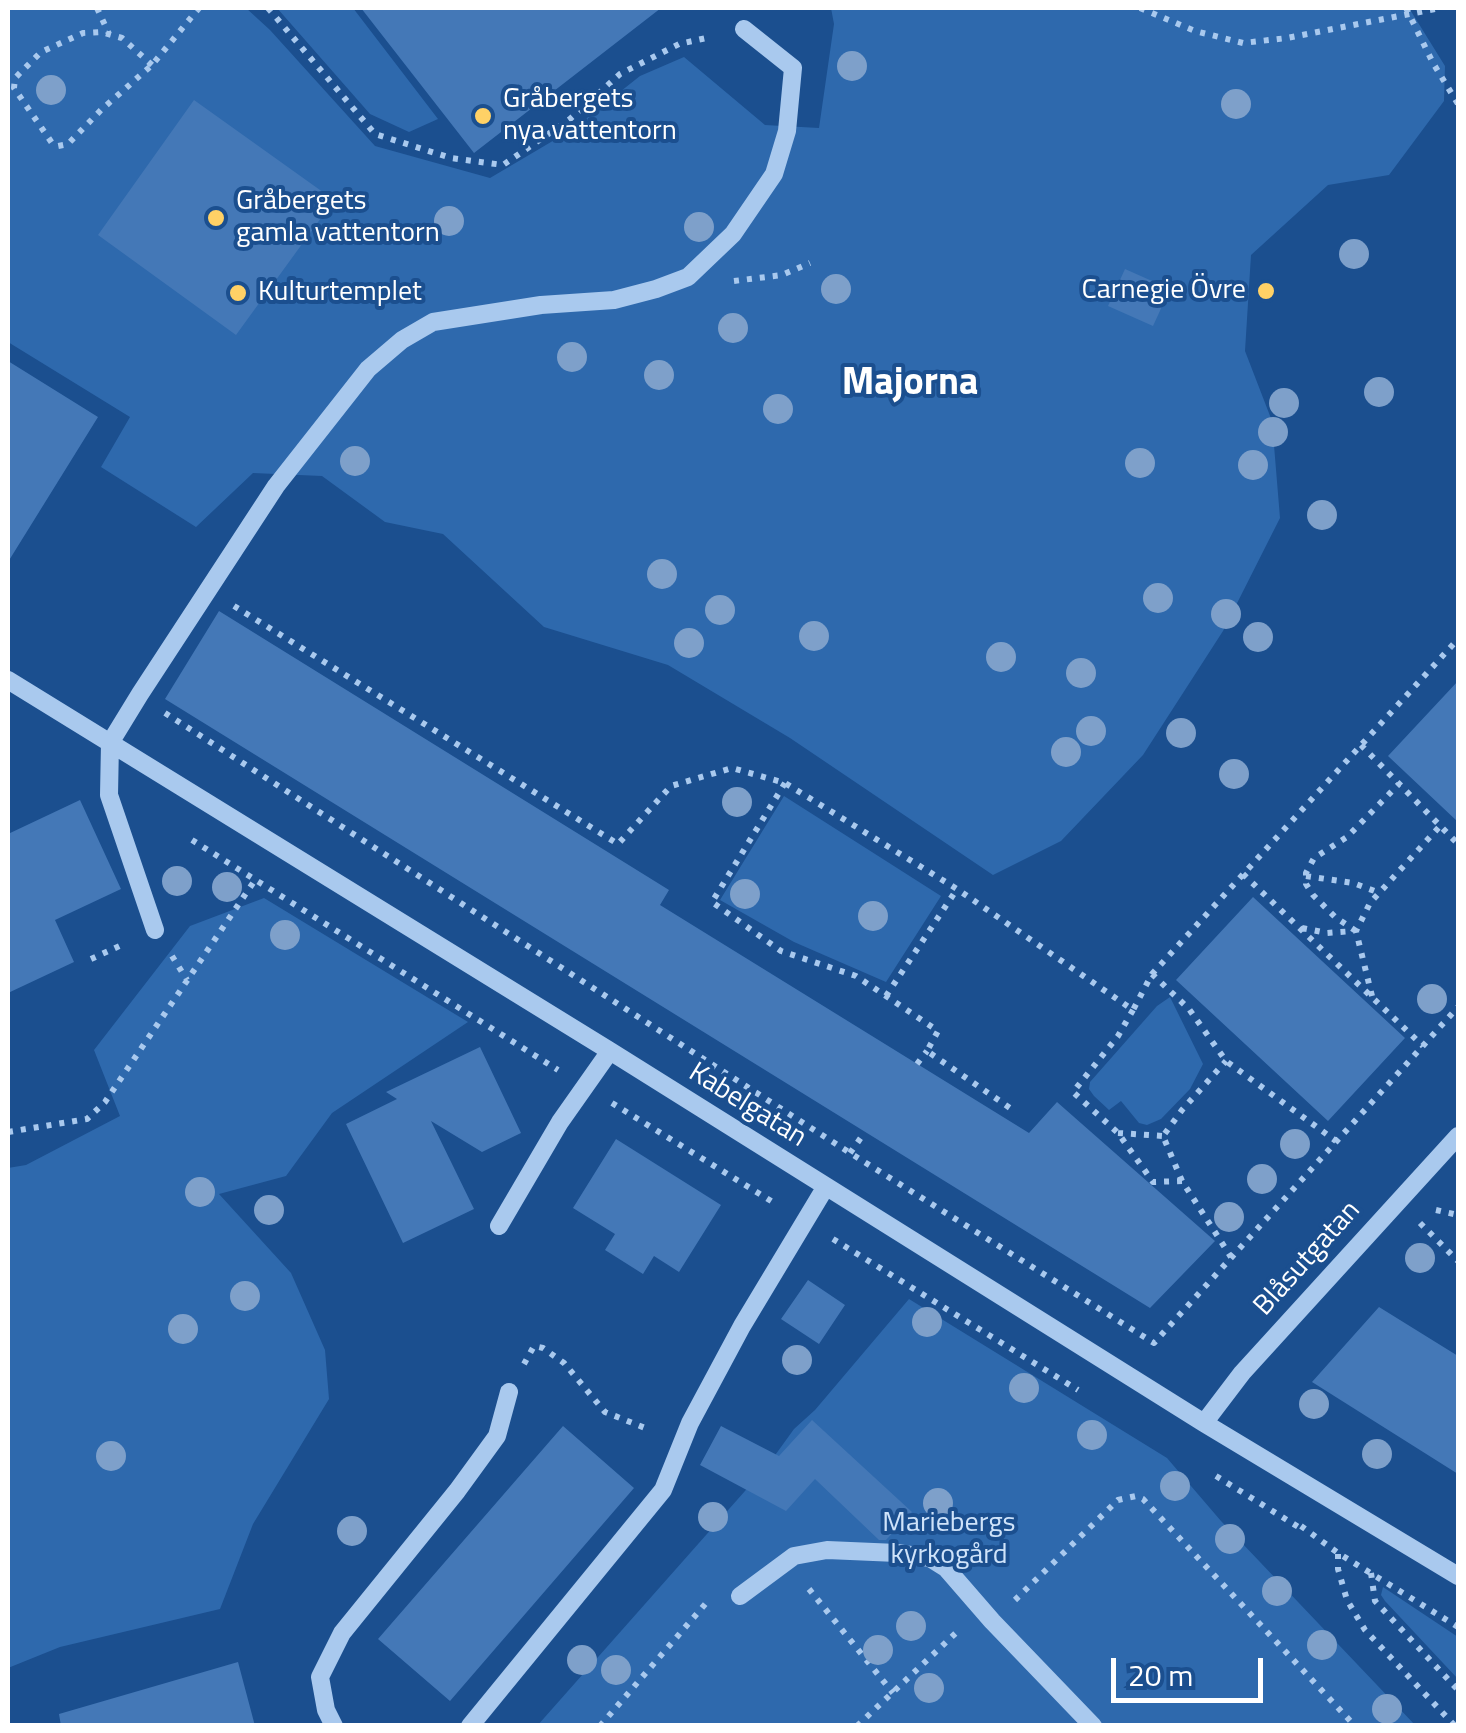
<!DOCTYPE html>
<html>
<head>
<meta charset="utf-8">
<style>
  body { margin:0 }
  #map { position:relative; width:1466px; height:1733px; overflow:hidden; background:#1b4f8f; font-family:"Titillium Web",sans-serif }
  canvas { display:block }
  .frame { position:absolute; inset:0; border:10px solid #fff; pointer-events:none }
  .scale { position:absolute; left:1111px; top:1658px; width:152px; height:45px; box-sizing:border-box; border:5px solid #fff; border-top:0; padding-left:12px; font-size:30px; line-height:35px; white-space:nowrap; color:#fff; -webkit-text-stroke:8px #1b4f8f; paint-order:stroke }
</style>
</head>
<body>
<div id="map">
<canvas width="1466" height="1733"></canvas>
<div class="frame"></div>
<div class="scale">20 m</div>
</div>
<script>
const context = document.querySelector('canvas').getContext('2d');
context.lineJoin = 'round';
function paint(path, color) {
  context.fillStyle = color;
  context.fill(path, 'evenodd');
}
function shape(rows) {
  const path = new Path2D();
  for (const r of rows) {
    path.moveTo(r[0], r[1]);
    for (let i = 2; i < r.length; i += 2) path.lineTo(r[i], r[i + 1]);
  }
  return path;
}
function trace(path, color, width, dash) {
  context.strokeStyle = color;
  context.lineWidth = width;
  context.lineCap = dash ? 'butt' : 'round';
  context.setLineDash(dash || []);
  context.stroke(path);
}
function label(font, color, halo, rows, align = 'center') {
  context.font = font + ' "Titillium Web",sans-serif';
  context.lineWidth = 8;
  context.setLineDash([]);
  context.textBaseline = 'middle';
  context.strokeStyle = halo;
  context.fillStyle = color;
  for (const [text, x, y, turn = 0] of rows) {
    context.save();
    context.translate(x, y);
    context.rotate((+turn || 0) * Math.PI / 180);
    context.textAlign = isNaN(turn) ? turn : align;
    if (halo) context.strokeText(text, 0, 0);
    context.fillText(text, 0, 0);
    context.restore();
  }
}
const green = shape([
  [8,8,246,8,270,30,375,146,490,178,573,129,640,76,684,57,765,125,819,128,834,24,831,8,1409,8,1445,66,1444,101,1389,175,1328,185,1251,255,1245,351,1272,421,1280,518,1223,631,1143,755,1061,841,993,875,790,738,668,665,544,627,443,534,385,522,322,476,253,473,196,527,101,467,130,417,8,342],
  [277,8,353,8,438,119,409,132,370,114],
  [784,796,941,896,886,982,794,942,720,900],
  [264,898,468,1022,332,1113,286,1176,219,1194,291,1273,325,1350,329,1399,253,1524,220,1609,60,1647,8,1668,8,1168,26,1165,120,1116,94,1050,190,926],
  [1170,997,1203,1064,1190,1089,1161,1119,1147,1125,1139,1123,1121,1101,1109,1110,1094,1096,1089,1089,1090,1082,1157,1006],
  [909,1299,1167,1458,1221,1521,1415,1725,537,1726,768,1465,794,1429,815,1410],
  [1383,1587,1458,1637,1458,1679,1385,1601,1381,1595]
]);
const building = shape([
  [361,8,661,8,474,153],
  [194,100,334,200,236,335,98,235],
  [1125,269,1170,289,1153,326,1108,306],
  [8,361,98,417,8,562],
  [219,611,669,890,660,905,1029,1133,1057,1102,1215,1241,1150,1308,165,699],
  [1458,681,1458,822,1388,756],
  [80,800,121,889,55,920,74,962,8,993,8,834],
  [1253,897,1405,1038,1328,1121,1176,980],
  [480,1047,521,1133,482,1152,431,1121,474,1209,403,1243,346,1124,397,1099,386,1092],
  [616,1139,721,1205,679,1272,654,1256,643,1274,605,1250,615,1234,573,1208],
  [808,1280,845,1305,819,1344,781,1319],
  [1379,1307,1458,1356,1458,1474,1312,1382],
  [812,1420,912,1512,886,1540,879,1540,815,1479,786,1511,700,1465,721,1426,779,1456],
  [563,1426,634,1488,450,1701,378,1639],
  [238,1662,255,1726,61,1726,59,1714]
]);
const path = shape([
  [97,8,109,34],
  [268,8,375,134,451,158,503,165,570,119,620,74,679,44,711,37],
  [1140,8,1195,31,1243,43,1287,38,1440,8],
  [1406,8,1433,63,1458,104],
  [152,65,122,38,101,32,83,33,41,52,15,78,14,88,52,143,58,146,68,144,101,110,152,65,199,8],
  [734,281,782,275,810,263],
  [234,606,618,844,671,786,732,768,785,783,957,889,1133,1010,1152,974,1458,639],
  [165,713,850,1153,1154,1343,1458,1007],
  [1361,745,1458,844],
  [785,783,712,902,781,951,856,976,938,1031,927,1051,1010,1108],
  [192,840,558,1070],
  [1243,874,1423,1046],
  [1306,876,1353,883,1380,893],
  [1302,928,1327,933,1354,931],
  [1356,931,1335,917,1313,895,1306,884,1306,873,1314,858,1347,837,1399,784],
  [172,956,187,980],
  [91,959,126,943],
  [1152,974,1189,1009,1226,1061,1336,1141],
  [886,996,957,889],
  [1372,996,1356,931,1370,903,1440,826],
  [1133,1010,1118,1036,1073,1092,1118,1133,1153,1182,1182,1181,1231,1257],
  [917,1064,927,1051],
  [612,1103,776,1204],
  [8,1132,87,1119,105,1102,255,880],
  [1118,1133,1163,1136],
  [850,1153,865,1132],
  [1182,1181,1163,1136,1182,1110,1226,1061],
  [1436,1210,1458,1215],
  [1420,1223,1458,1261],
  [833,1239,1078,1390],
  [524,1364,534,1346,543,1348,564,1363,605,1412,650,1430],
  [1216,1476,1300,1528],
  [1301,1526,1338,1553,1458,1627],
  [1338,1554,1338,1569,1347,1600,1365,1630,1455,1726],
  [1371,1573,1375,1601,1458,1690],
  [809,1589,893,1693],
  [1015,1600,1118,1500,1136,1496,1143,1499,1355,1726],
  [600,1726,707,1602],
  [857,1726,959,1630]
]);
const minor = shape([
  [8,680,610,1051,1204,1423,1458,1576],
  [155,930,109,795,110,743,140,694,276,486,368,369,402,340,433,322,541,305,614,300,656,289,688,277,733,234,774,174,787,131,793,68,744,29],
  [499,1226,560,1122,610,1051],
  [1204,1423,1242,1373,1458,1136],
  [740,1596,794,1556,827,1550,897,1553,930,1558,946,1568,992,1621,1093,1726],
  [334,1726,326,1710,320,1677,342,1633,457,1491,497,1436,509,1392],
  [470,1726,663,1490,690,1423,742,1326,825,1188]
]);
const trees = [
  [852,66],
  [51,90],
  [1236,104],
  [449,221],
  [699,227],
  [1354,254],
  [836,289],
  [733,328],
  [572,357],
  [659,375],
  [1379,392],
  [1284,403],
  [778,409],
  [1273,432],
  [355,461],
  [1140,463],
  [1253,465],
  [1322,515],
  [662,574],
  [1158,598],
  [720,610],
  [1226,614],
  [814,636],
  [1258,637],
  [689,643],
  [1001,657],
  [1081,673],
  [1091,731],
  [1181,733],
  [1066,752],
  [1234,774],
  [737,802],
  [177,881],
  [227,887],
  [745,894],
  [873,916],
  [285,935],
  [1432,999],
  [1295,1144],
  [1262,1179],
  [200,1192],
  [269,1210],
  [1229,1217],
  [1420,1258],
  [245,1296],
  [927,1322],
  [183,1329],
  [797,1360],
  [1024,1388],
  [1314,1404],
  [1092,1435],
  [1377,1454],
  [111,1456],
  [1175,1486],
  [938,1503],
  [713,1517],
  [352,1531],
  [1230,1539],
  [1277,1591],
  [911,1626],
  [1322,1645],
  [878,1650],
  [582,1660],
  [616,1670],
  [929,1688],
  [1387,1709]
];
const markers = [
  [483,116,10,"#ffd166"],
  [216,218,10,"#ffd166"],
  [1266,291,10,"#ffd166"],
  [238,293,10,"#ffd166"]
];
const poiNames = [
  ["Gråbergets",503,100],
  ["nya vattentorn",503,132],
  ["Gråbergets",236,202],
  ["gamla vattentorn",236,234],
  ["Carnegie Övre",1246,291,"right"],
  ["Kulturtemplet",258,293]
];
const streetNames = [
  ["Kabelgatan",747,1106,32],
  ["Blåsutgatan",1308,1259,-48]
];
const parkNames = [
  ["Mariebergs",949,1524],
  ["kyrkogård",949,1556]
];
const districtNames = [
  ["Majorna",910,385]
];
paint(green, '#2e69ad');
paint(building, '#4478b7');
trace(path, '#a9c9ee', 6, [5, 8]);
trace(minor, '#a9c9ee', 18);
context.fillStyle = '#7ea0ca';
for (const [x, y] of trees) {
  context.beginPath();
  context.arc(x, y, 15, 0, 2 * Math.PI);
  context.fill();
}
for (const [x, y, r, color] of markers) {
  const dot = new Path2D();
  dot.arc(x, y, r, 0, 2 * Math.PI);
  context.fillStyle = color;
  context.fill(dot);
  trace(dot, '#1b4f8f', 4);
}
label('28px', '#fff', '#1b4f8f', poiNames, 'left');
label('28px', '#fff', '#1b4f8f', streetNames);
label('28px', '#cfe3fa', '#1b4f8f', parkNames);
label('bold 38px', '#fff', '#1b4f8f', districtNames);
</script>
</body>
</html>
